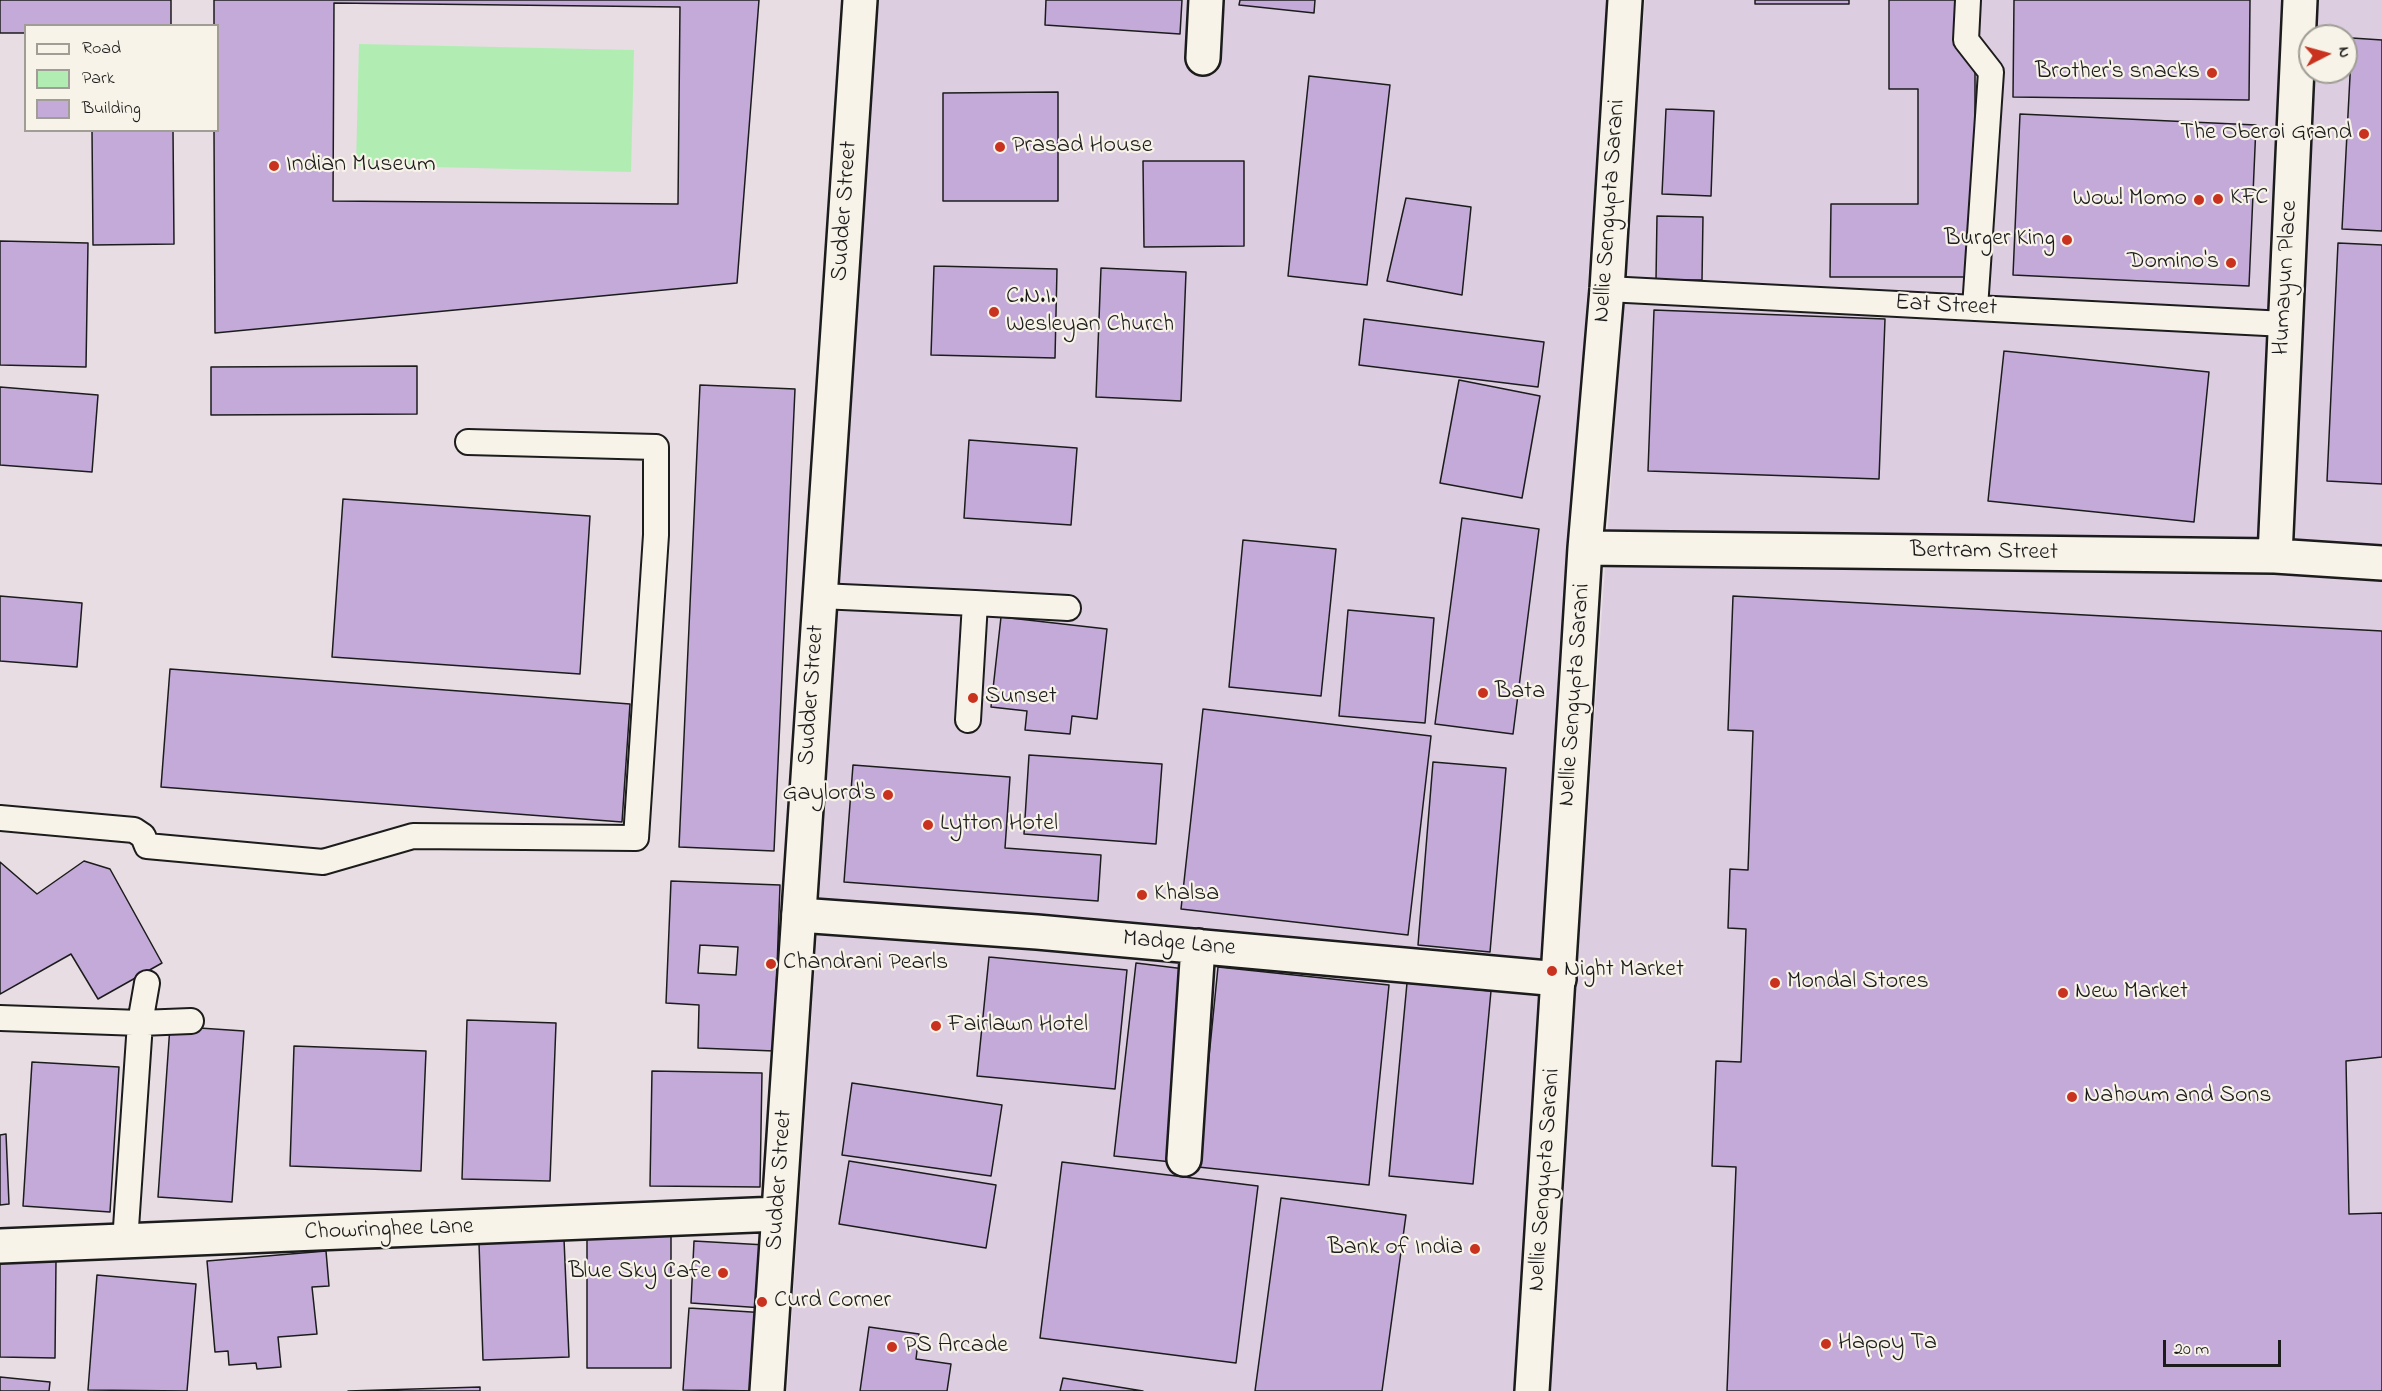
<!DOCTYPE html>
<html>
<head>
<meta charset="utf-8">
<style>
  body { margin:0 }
  #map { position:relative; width:2382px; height:1391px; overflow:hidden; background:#e7dde3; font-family:"Indie Flower",sans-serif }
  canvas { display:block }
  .legend { position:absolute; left:24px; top:24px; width:195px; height:108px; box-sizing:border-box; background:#f7f3e8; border:2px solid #9f9d96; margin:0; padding:8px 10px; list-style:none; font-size:18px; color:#1c1c1c }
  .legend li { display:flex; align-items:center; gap:12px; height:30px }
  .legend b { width:30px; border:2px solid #9f9d96 }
  .north { position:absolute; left:2298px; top:24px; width:60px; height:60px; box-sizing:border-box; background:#f7f3e8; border:2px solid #9f9d96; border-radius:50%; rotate:84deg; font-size:16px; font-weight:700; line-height:24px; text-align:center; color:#1c1c1c }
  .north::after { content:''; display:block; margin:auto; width:21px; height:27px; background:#c8321e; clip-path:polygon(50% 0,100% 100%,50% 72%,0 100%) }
  .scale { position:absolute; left:2163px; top:1340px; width:118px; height:27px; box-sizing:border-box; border:3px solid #1c1c1c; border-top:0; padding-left:8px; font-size:18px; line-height:21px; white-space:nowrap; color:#1c1c1c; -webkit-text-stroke:4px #f7f3e8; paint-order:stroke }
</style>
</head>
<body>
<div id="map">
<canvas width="2382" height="1391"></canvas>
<ul class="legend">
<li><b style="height:8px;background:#f7f3e8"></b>Road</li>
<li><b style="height:16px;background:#b1edb3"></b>Park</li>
<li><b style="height:16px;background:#c3aad8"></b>Building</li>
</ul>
<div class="north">N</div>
<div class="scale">20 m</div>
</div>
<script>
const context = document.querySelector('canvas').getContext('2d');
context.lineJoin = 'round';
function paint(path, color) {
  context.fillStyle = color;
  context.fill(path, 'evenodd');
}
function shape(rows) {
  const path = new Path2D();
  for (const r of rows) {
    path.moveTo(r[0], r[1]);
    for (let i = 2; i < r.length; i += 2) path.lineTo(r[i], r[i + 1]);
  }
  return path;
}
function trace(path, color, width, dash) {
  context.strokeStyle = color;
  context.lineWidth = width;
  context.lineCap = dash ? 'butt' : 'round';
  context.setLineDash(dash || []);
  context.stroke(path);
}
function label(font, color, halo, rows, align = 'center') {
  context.font = font + ' "Indie Flower",sans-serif';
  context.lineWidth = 4.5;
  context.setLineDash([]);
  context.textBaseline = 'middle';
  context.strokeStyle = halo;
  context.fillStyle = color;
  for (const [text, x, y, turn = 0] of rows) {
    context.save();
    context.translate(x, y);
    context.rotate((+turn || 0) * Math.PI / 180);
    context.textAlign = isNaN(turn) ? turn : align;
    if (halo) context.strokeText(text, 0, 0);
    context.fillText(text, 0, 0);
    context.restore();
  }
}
const built = shape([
  [878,0,1607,0,1513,1391,787,1391],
  [1645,0,2382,0,2382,1391,1547,1391],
  [2310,36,2346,36,2346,72,2310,72]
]);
const green = shape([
  [359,44,634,50,631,172,356,165]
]);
const building = shape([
  [0,0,171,0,171,26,26,26,26,33,0,33,0,0],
  [214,0,759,0,737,283,215,333,214,130,218,130,218,26,214,26,214,0],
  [334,3,680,7,678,204,333,201,334,3],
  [1046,0,1182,0,1180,34,1045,25,1046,0],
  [1240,0,1315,0,1314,13,1239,5,1240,0],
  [1755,0,1849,0,1849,4,1755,4,1755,0],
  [1889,0,1975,0,1975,277,1830,277,1831,204,1918,204,1918,89,1889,89,1889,0],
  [2014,0,2250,0,2249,100,2013,97,2014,0],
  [2352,38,2382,40,2382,231,2342,229,2352,38],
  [1309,76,1390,85,1367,285,1288,276,1309,76],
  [1058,92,1058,201,943,201,943,93,1058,92],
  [1666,109,1714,111,1711,196,1662,194,1666,109],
  [2020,114,2256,125,2249,286,2013,275,2020,114],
  [92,130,173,130,174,244,93,245,92,130],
  [1143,161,1244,161,1244,246,1144,247,1143,161],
  [1406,198,1471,207,1462,295,1387,281,1406,198],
  [1657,216,1703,217,1702,280,1656,280,1657,216],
  [0,241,88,243,86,367,0,365,0,241],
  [2338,243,2382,245,2382,484,2327,481,2338,243],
  [934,266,1057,269,1055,358,931,355,934,266],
  [1101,268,1186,272,1181,401,1096,397,1101,268],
  [1654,310,1885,319,1879,479,1648,471,1654,310],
  [1364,319,1544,342,1538,387,1359,365,1364,319],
  [2004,351,2209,372,2194,522,1988,501,2004,351],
  [417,366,417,414,211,415,211,367,417,366],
  [1459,380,1540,396,1522,498,1440,483,1459,380],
  [700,385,795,389,774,851,679,847,700,385],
  [0,387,98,395,92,472,0,465,0,387],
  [969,440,1077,448,1071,525,964,518,969,440],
  [343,499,590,516,580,674,332,657,343,499],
  [1462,518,1539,529,1513,734,1435,724,1462,518],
  [1243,540,1336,549,1321,696,1229,687,1243,540],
  [0,596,82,603,77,667,0,661,0,596],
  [1733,596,2382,631,2382,1057,2346,1061,2349,1214,2382,1213,2382,1391,1727,1391,1736,1167,1712,1166,1716,1061,1741,1062,1746,929,1728,928,1730,869,1748,870,1753,731,1728,730,1733,596],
  [1348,610,1434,618,1425,723,1339,716,1348,610],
  [1001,617,1107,629,1097,719,1072,716,1070,734,1025,730,1027,711,991,707,1001,617],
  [170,669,630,704,622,822,161,787,170,669],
  [1203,709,1431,736,1408,935,1181,909,1203,709],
  [1029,755,1162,764,1156,844,1024,834,1029,755],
  [1433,762,1506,768,1490,952,1418,945,1433,762],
  [853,765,1010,777,1005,848,1101,855,1098,901,844,882,853,765],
  [84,861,110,869,162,963,98,999,71,954,0,994,0,862,37,894,84,861],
  [671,881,780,885,774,1051,698,1048,699,1005,666,1003,671,881],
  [700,945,738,947,736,975,698,973,700,945],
  [989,957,1127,970,1115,1089,977,1076,989,957],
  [1136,963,1193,970,1172,1162,1114,1156,1136,963],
  [1218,967,1389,985,1369,1185,1198,1167,1218,967],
  [1407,983,1491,991,1473,1184,1389,1176,1407,983],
  [467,1020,556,1023,550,1181,462,1179,467,1020],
  [170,1026,244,1031,232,1202,158,1197,170,1026],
  [294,1046,426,1051,421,1171,290,1166,294,1046],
  [32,1062,119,1067,110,1212,23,1206,32,1062],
  [652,1071,762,1073,760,1187,650,1186,652,1071],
  [852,1083,1002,1105,991,1176,842,1155,852,1083],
  [6,1134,9,1204,0,1205,0,1135,6,1134],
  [849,1161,996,1185,986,1248,839,1224,849,1161],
  [1062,1162,1258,1186,1236,1363,1040,1338,1062,1162],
  [1281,1198,1406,1215,1382,1391,1255,1391,1281,1198],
  [587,1233,671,1233,671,1368,587,1368,587,1233],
  [564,1239,569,1357,483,1360,479,1243,564,1239],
  [694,1241,766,1245,763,1308,691,1303,694,1241],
  [326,1251,329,1286,312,1287,317,1334,278,1337,281,1367,257,1369,256,1363,229,1365,228,1351,215,1352,207,1261,326,1251],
  [0,1258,56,1260,55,1358,0,1357,0,1258],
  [97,1275,196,1284,187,1391,88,1390,97,1275],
  [689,1308,767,1313,762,1391,683,1390,689,1308],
  [869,1327,919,1334,916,1359,951,1364,947,1391,860,1391,869,1327],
  [0,1377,50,1382,49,1391,0,1391,0,1377],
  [1063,1378,1143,1391,1060,1391,1063,1378],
  [480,1387,480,1391,348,1391,480,1387]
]);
const lane = shape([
  [1968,0,1966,40,1991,72,1975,308],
  [1607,289,2285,324],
  [820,596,975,603,968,720],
  [975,603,1068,608],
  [0,818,134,830,143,836,147,846,323,862,413,836,636,838,656,535,656,447,468,442],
  [0,1018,140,1023,191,1021],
  [125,1242,140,1023,147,983]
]);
const street = shape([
  [1203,58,1206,0],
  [799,915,1037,932,1559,979],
  [1184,1159,1198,946]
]);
const secondary = shape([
  [1585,548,2275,556,2382,563],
  [2275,556,2300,0],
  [0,1246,778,1214],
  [767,1391,860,0],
  [1532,1391,1585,548,1607,289,1625,0]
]);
const markers = [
  [2212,73,6,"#c8321e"],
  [2364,134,6,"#c8321e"],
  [1000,147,6,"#c8321e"],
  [274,166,6,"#c8321e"],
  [2218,199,6,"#c8321e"],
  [2199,200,6,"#c8321e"],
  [2067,240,6,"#c8321e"],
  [2231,263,6,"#c8321e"],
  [994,312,6,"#c8321e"],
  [1483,693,6,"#c8321e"],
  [973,698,6,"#c8321e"],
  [888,795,6,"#c8321e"],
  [928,825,6,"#c8321e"],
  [1142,895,6,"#c8321e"],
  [771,964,6,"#c8321e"],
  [1552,971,6,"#c8321e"],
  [1775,983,6,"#c8321e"],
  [2063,993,6,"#c8321e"],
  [936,1026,6,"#c8321e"],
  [2072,1097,6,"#c8321e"],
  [1475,1249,6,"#c8321e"],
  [723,1273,6,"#c8321e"],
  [762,1302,6,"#c8321e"],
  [1826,1344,6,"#c8321e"],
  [892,1347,6,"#c8321e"]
];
const poiNames = [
  ["Brother's snacks",2200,73,"right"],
  ["The Oberoi Grand",2352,134,"right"],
  ["Prasad House",1012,147],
  ["Indian Museum",286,166],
  ["KFC",2230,199],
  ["Wow! Momo",2187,200,"right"],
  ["Burger King",2055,240,"right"],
  ["Domino's",2219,263,"right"],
  ["C.N.I.",1006,298],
  ["Wesleyan Church",1006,326],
  ["Bata",1495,693],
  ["Sunset",985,698],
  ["Gaylord's",876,795,"right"],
  ["Lytton Hotel",940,825],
  ["Khalsa",1154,895],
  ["Chandrani Pearls",783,964],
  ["Night Market",1564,971],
  ["Mondal Stores",1787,983],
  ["New Market",2075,993],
  ["Fairlawn Hotel",948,1026],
  ["Nahoum and Sons",2084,1097],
  ["Bank of India",1463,1249,"right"],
  ["Blue Sky Cafe",711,1273,"right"],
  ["Curd Corner",774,1302],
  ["Happy Ta",1838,1344],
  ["PS Arcade",904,1347]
];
const streetNames = [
  ["Sudder Street",846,211,-86],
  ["Nellie Sengupta Sarani",1611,211,-86],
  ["Humayun Place",2287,278,-87],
  ["Eat Street",1946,307,3],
  ["Bertram Street",1984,553,1],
  ["Sudder Street",813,695,-86],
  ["Nellie Sengupta Sarani",1576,695,-86],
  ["Madge Lane",1179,945,5],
  ["Sudder Street",781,1180,-86],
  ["Nellie Sengupta Sarani",1546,1180,-86],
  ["Chowringhee Lane",389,1231,-2]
];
paint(built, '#dccee0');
paint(green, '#b1edb3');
paint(building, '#c3aad8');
trace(building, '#1c1c1c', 1.5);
trace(lane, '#1c1c1c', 28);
trace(street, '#1c1c1c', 38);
trace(secondary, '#1c1c1c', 38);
trace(lane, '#f7f3e8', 24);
trace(street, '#f7f3e8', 33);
trace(secondary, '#f7f3e8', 33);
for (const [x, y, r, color] of markers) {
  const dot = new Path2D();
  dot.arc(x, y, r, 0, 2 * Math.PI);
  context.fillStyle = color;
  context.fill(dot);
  trace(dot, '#f7f3e8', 2);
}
label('24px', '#1c1c1c', '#f7f3e8', poiNames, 'left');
label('24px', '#1c1c1c', '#f7f3e8', streetNames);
</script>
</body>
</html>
